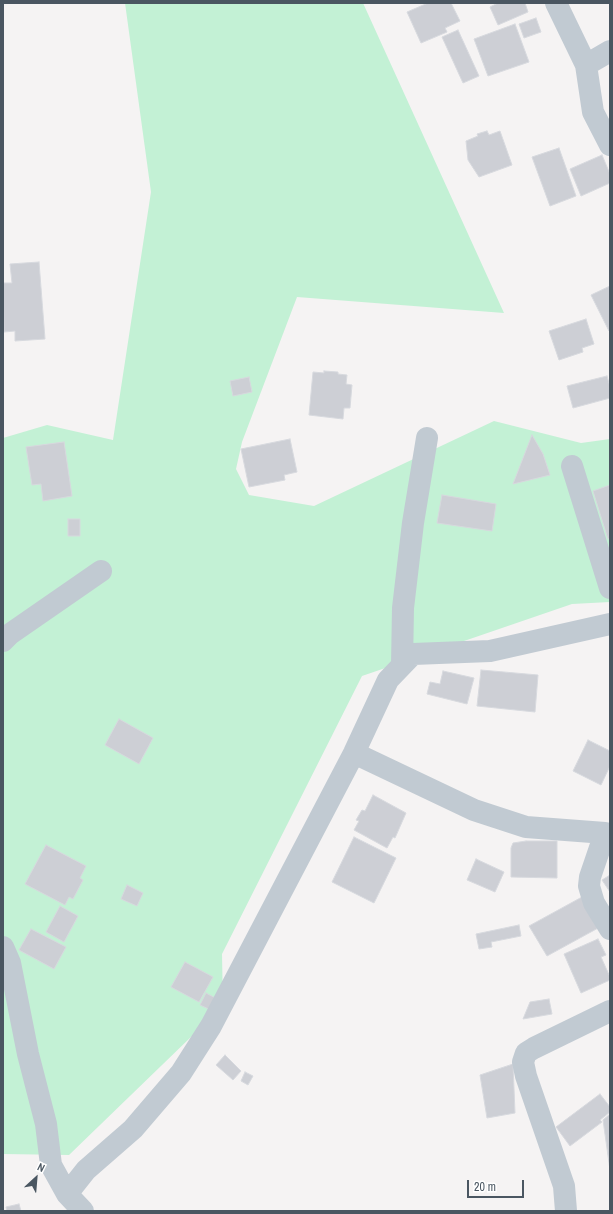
<!DOCTYPE html>
<html>
<head>
<meta charset="utf-8">
<style>
  body { margin:0 }
  #map { position:relative; width:613px; height:1214px; overflow:hidden; background:#f5f3f3; font-family:"Archivo Narrow",sans-serif }
  canvas { display:block }
  .frame { position:absolute; inset:0; border:4px solid #4a5661; pointer-events:none }
  .north { position:absolute; left:16px; top:1158px; width:40px; height:40px; -webkit-text-stroke:3px #fff; paint-order:stroke; rotate:26deg; font-size:11px; font-weight:700; line-height:16px; text-align:center; color:#4a5661 }
  .north::after { content:''; display:block; margin:auto; width:14px; height:18px; background:#4a5661; clip-path:polygon(50% 0,100% 100%,50% 72%,0 100%) }
  .scale { position:absolute; left:467px; top:1180px; width:57px; height:18px; box-sizing:border-box; border:2px solid #4a5661; border-top:0; padding-left:5px; font-size:12px; line-height:14px; white-space:nowrap; color:#4a5661; -webkit-text-stroke:3px #fff; paint-order:stroke }
</style>
</head>
<body>
<div id="map">
<canvas width="613" height="1214"></canvas>
<div class="frame"></div>
<div class="north">N</div>
<div class="scale">20 m</div>
</div>
<script>
const context = document.querySelector('canvas').getContext('2d');
context.lineJoin = 'round';
function paint(path, color) {
  context.fillStyle = color;
  context.fill(path, 'evenodd');
}
function shape(rows) {
  const path = new Path2D();
  for (const r of rows) {
    path.moveTo(r[0], r[1]);
    for (let i = 2; i < r.length; i += 2) path.lineTo(r[i], r[i + 1]);
  }
  return path;
}
function trace(path, color, width, dash) {
  context.strokeStyle = color;
  context.lineWidth = width;
  context.lineCap = dash ? 'butt' : 'round';
  context.setLineDash(dash || []);
  context.stroke(path);
}
const green = shape([
  [125,3,363,3,504,313,297,297,242,442,236,469,249,495,314,506,494,421,581,443,610,439,610,602,572,604,362,676,222,954,223,1006,69,1155,3,1154,3,438,47,425,113,440,151,192]
]);
const building = shape([
  [428,3,451,3,460,21,445,28,447,32,421,43,407,12,428,3],
  [498,3,525,3,528,12,498,25,490,7,498,3],
  [536,18,541,32,524,38,519,24,536,18],
  [515,24,529,62,488,76,474,39,515,24],
  [458,30,479,76,463,83,442,37,458,30],
  [487,131,489,135,500,131,512,165,479,177,468,160,466,141,478,136,477,134,487,131],
  [559,148,576,196,550,206,532,157,559,148],
  [602,155,610,174,610,183,581,196,570,169,602,155],
  [39,262,45,339,15,341,15,331,4,332,3,283,12,283,10,264,39,262],
  [610,286,610,331,609,331,591,295,610,286],
  [586,319,594,344,582,348,583,352,559,360,549,331,586,319],
  [324,371,338,372,338,374,347,375,346,384,352,385,350,408,344,408,343,419,309,415,313,372,324,373,324,371],
  [607,376,610,387,610,398,573,408,567,386,607,376],
  [249,377,252,392,233,396,230,381,249,377],
  [532,435,543,454,550,475,513,484,532,435],
  [290,439,297,472,284,475,285,480,249,487,241,449,290,439],
  [64,442,72,496,43,501,41,484,32,485,26,447,64,442],
  [610,485,610,538,608,539,593,491,610,485],
  [442,495,496,504,492,531,437,523,442,495],
  [68,519,80,519,80,536,68,536,68,519],
  [481,670,538,675,535,712,477,706,481,670],
  [443,671,474,678,467,704,427,694,430,682,440,684,443,671],
  [119,719,153,738,139,764,105,745,119,719],
  [588,740,610,751,610,766,601,785,573,771,588,740],
  [373,795,406,813,395,838,393,837,387,848,354,830,359,821,356,820,362,810,365,811,373,795],
  [354,837,396,858,374,903,332,882,354,837],
  [526,841,557,841,557,878,511,877,511,848,513,843,526,841],
  [46,845,86,866,80,878,83,880,73,899,69,897,65,905,25,884,46,845],
  [476,859,504,872,495,892,467,880,476,859],
  [610,875,610,892,602,880,610,875],
  [127,885,143,893,137,906,121,899,127,885],
  [582,897,600,927,547,956,529,926,582,897],
  [60,906,78,916,64,942,46,932,60,906],
  [519,925,521,936,491,942,492,947,479,949,476,934,519,925],
  [31,929,66,947,54,969,19,950,31,929],
  [598,939,606,955,601,957,610,977,610,980,581,993,564,954,598,939],
  [185,962,213,977,199,1002,171,987,185,962],
  [206,993,217,999,211,1010,200,1005,206,993],
  [549,999,552,1014,523,1019,530,1002,549,999],
  [225,1055,241,1071,233,1080,216,1065,225,1055],
  [513,1064,515,1113,487,1118,480,1075,513,1064],
  [245,1072,253,1076,248,1085,241,1081,245,1072],
  [600,1094,610,1107,610,1112,600,1120,602,1122,570,1146,556,1127,600,1094],
  [610,1114,610,1170,603,1120,610,1114],
  [19,1204,21,1211,7,1211,6,1207,19,1204]
]);
const minor = shape([
  [556,3,586,65],
  [610,51,586,65,593,112,610,145],
  [572,466,610,588],
  [3,641,10,634,101,571],
  [402,665,403,608,413,523,427,438],
  [354,753,474,810,526,827,605,833,610,836],
  [605,833,590,877,589,886,594,903,610,929],
  [3,947,10,963,28,1054,46,1124,51,1165,67,1194,83,1211],
  [67,1194,86,1170,133,1129,181,1073,211,1026,354,753,388,680,413,654,490,651,610,624],
  [566,1211,564,1186,526,1076,523,1062,526,1053,534,1048,610,1011]
]);
paint(green, '#c3f1d5');
paint(building, '#cdcfd5');
trace(building, '#d7d9de', 1);
trace(minor, '#c1cad2', 22);
</script>
</body>
</html>
